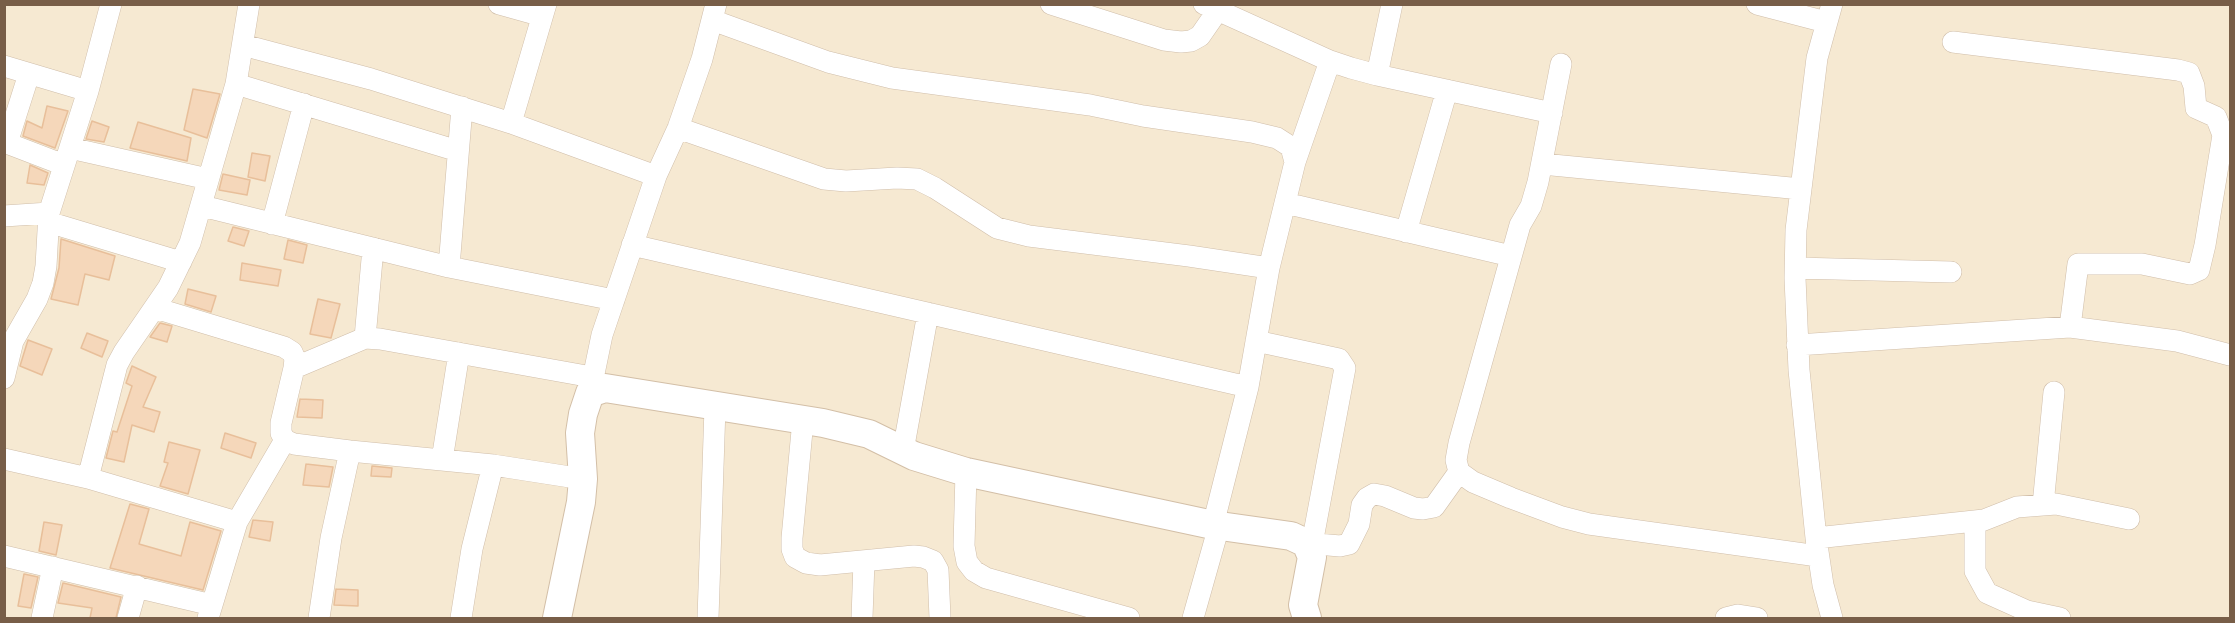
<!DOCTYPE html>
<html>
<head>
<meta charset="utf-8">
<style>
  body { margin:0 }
  #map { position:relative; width:2235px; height:623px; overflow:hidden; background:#fef6e5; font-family:"DM Sans",sans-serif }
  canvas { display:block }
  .frame { position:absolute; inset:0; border:6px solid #785e48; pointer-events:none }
</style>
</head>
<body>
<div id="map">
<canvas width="2235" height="623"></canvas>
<div class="frame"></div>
</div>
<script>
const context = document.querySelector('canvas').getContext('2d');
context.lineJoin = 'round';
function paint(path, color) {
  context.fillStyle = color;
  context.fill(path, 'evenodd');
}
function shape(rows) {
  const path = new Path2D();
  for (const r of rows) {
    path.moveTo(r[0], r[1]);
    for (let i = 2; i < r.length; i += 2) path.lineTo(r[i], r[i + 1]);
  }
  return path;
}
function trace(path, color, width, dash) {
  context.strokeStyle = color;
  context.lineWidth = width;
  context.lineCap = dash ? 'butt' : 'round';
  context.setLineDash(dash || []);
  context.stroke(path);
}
const residential = shape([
  [5,5,2230,5,2230,618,5,618]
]);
const building = shape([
  [193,89,220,94,207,138,184,130,193,89],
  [47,106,68,111,55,148,23,136,27,121,42,128,47,106],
  [92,121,109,127,104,142,86,139,92,121],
  [138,122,191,138,187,161,130,148,138,122],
  [252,153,270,156,265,181,248,177,252,153],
  [30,165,48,173,44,185,27,183,30,165],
  [223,174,250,180,247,195,219,190,223,174],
  [233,227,249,231,244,246,228,241,233,227],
  [61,239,115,256,109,280,85,274,78,305,51,299,59,268,61,239],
  [288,240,307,245,303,263,284,259,288,240],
  [242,263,281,270,278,286,240,280,242,263],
  [188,289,216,296,211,312,185,304,188,289],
  [318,299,340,304,331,338,310,334,318,299],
  [160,323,172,326,167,342,150,337,160,323],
  [87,333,108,341,102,357,81,348,87,333],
  [28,340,52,349,42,375,20,366,28,340],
  [132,366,156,377,143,407,160,412,154,432,132,425,124,462,106,458,113,431,117,432,132,386,126,383,132,366],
  [300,399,323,400,322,418,297,417,300,399],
  [225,433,256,443,251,458,221,448,225,433],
  [169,442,200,450,188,494,160,486,168,463,164,462,169,442],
  [306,464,333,467,329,487,303,485,306,464],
  [372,466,392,468,391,477,371,476,372,466],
  [130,504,149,509,139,544,181,556,190,522,221,531,203,590,110,568,130,504],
  [253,520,273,522,270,541,249,537,253,520],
  [44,522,62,525,56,555,39,551,44,522],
  [24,574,38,577,31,608,18,606,24,574],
  [63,583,121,597,116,618,90,618,92,608,58,603,63,583],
  [336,589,358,590,358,606,334,605,336,589]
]);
const street = shape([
  [499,4,542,16],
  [1051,4,1164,40,1181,42,1191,41,1200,36,1218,10,1218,4],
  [1204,4,1330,61,1351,68,1377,75,1552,113],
  [1757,4,1826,22],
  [712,20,828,62,892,78,1090,105,1143,116,1252,132,1277,138,1291,147,1295,162,1269,268,1248,387,1213,525],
  [243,45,371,79,511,123,656,176],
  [1561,64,1538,182,1531,206,1520,225,1459,443,1456,460,1459,472,1473,482,1511,498,1562,517,1589,524,1818,556],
  [4,66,88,91],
  [1377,75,1392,4],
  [236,84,458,151],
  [511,123,546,4],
  [678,128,824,179,846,181,897,178,917,179,935,188,997,228,1029,236,1189,256,1269,268],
  [4,142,64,165],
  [7,143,29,74],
  [70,148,208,179],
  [1295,162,1330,61],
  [1542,164,1801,189],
  [1285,203,1511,256],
  [202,206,449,267,614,300],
  [4,216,49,213],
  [48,222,181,262],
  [272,224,304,104],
  [1406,232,1447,90],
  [632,245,1248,387],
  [449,267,462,107],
  [1796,268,1951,272],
  [155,308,284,347,292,352,295,359,294,368,281,423,281,433,285,440,294,444,350,451,493,465,583,479],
  [2070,327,2177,341,2230,355],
  [365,338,373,248],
  [1256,341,1339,359,1345,368,1312,544],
  [1797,345,2070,327,2078,264,2142,264,2190,274,2199,270,2205,245,2223,135,2216,117,2196,108,2194,86,2189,73,2178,70,1953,42],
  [294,368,365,338,380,339,592,377],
  [4,378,13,341,37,299,43,283,46,266,49,213,88,91,111,4],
  [590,393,602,335,656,176,678,128,702,59,716,4],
  [803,420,792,538,792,549,795,557,806,563,820,565,914,556,923,557,933,561,938,570,940,618],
  [903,451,928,313],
  [4,459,88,478,237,522,285,440],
  [442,460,459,353],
  [966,472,964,546,967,562,974,571,986,578,1129,618],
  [88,478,117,365,124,352,168,288,190,243,236,84,249,4],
  [2043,505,2054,392],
  [1975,521,1975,571,1987,593,2027,611,2060,618],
  [1816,538,1984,520,2017,507,2056,504,2129,519],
  [1306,543,1340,546,1349,544,1359,524,1362,505,1367,498,1374,494,1385,496,1414,508,1423,509,1434,507,1459,472],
  [4,556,212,605,208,618],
  [212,605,237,522],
  [42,618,53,567],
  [128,618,137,586],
  [319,618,331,538,350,451],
  [461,618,472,549,493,465],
  [708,618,715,407],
  [862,618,864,561],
  [1193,618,1219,526],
  [1726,618,1738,615,1757,618],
  [1832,618,1823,585,1816,538,1799,370,1795,278,1796,230,1817,58,1832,4]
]);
const secondary = shape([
  [557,618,581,502,583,479,580,433,583,414,590,393,605,388,823,423,869,434,914,456,966,472,1213,525,1291,536,1306,543,1312,557,1303,605,1307,618]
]);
paint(residential, '#f6e9d2');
paint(building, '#f5d7ba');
trace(building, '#e8bf9a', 1.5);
trace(street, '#d0beaa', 22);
trace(secondary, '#d3bfa7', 30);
trace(street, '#fff', 21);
trace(secondary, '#fff', 28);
</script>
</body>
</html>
